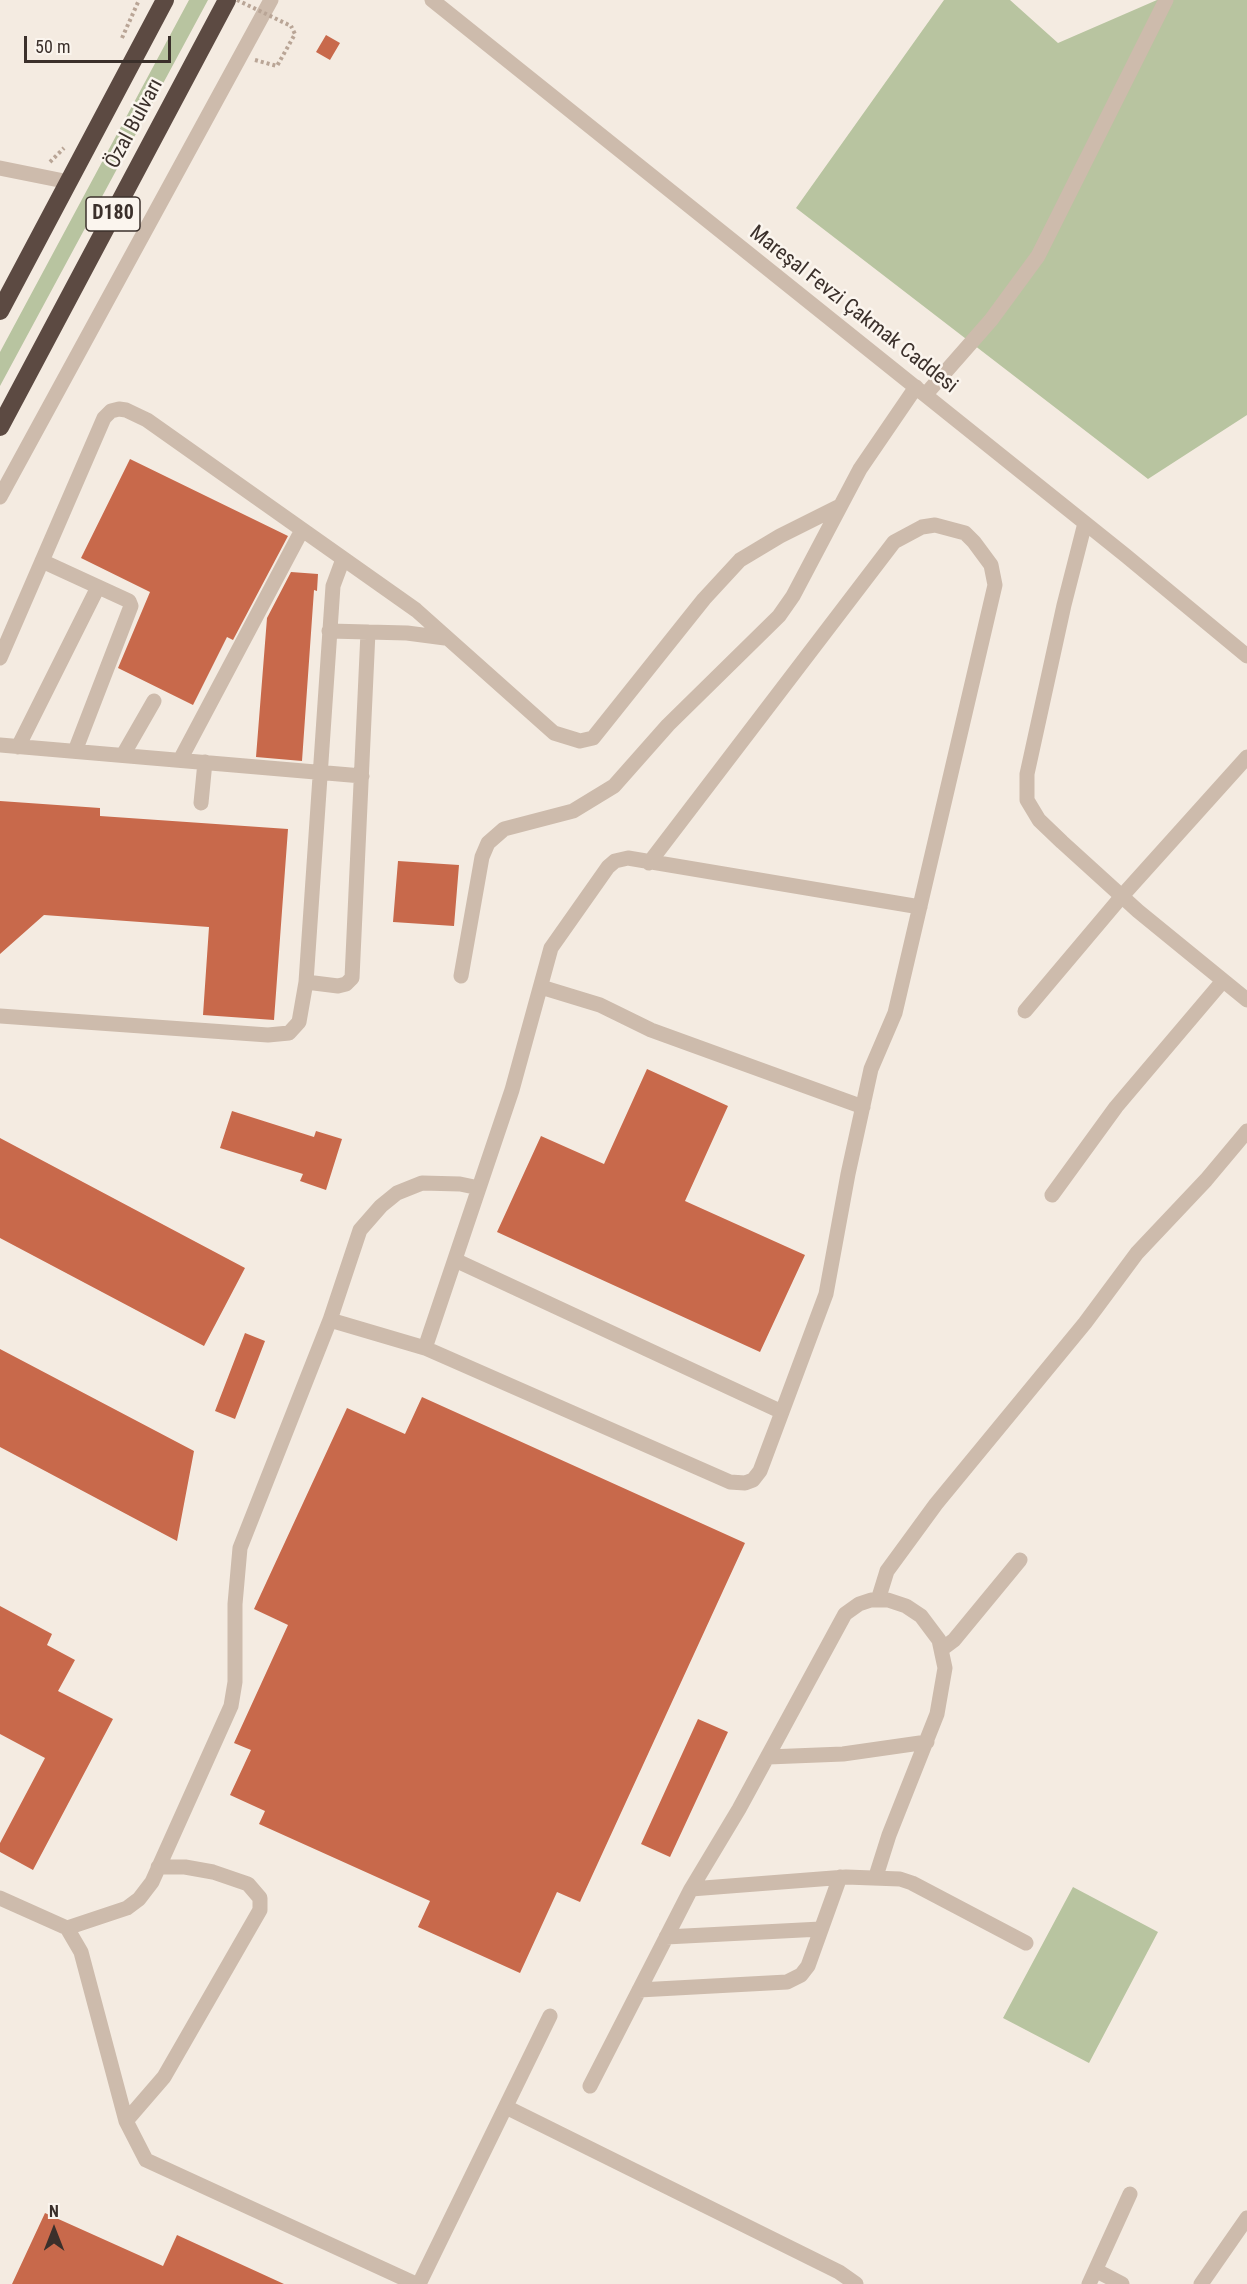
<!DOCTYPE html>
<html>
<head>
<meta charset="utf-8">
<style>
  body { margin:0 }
  #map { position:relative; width:1247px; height:2284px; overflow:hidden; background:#f4ebe1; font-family:"Roboto Condensed",sans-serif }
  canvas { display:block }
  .north { position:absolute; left:24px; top:2200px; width:60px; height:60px; -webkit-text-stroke:4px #fbf5ee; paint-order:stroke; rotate:0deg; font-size:16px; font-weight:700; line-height:24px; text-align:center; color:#3b302b }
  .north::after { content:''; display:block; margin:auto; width:21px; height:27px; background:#3b302b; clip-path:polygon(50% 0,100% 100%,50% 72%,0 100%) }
  .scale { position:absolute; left:24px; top:36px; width:147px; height:27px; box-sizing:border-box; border:3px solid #3b302b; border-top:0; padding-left:8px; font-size:18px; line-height:21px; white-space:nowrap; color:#3b302b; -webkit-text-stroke:4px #fbf5ee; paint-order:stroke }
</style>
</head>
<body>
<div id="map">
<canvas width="1247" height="2284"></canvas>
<div class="north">N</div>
<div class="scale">50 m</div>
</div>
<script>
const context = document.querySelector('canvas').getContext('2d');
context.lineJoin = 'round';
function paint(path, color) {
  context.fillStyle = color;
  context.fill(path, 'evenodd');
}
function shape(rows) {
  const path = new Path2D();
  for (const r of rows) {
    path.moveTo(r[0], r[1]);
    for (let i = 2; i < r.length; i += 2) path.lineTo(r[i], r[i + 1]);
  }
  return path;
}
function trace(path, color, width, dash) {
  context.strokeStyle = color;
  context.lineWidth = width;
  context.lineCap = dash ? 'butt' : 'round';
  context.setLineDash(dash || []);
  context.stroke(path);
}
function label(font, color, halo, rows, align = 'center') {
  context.font = font + ' "Roboto Condensed",sans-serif';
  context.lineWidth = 5;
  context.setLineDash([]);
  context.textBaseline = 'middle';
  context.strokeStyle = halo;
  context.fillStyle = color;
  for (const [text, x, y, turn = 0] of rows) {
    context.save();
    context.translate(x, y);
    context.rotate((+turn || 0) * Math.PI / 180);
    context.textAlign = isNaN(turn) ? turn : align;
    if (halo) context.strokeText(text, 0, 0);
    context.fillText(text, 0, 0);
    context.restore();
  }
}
const green = shape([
  [189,0,208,0,0,386,0,352],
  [944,0,1010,0,1058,43,1157,0,1247,0,1247,415,1148,479,796,208],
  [1073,1887,1158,1932,1089,2063,1003,2018]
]);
const building = shape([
  [326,35,340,43,330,60,316,52],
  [130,459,288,536,233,640,227,637,193,705,118,668,150,592,81,558],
  [291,572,318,574,317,591,314,590,302,761,256,757,267,618],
  [0,801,100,808,100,816,288,829,274,1020,203,1015,209,927,44,915,0,954],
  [398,861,459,865,454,926,393,922],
  [647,1069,728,1106,685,1201,805,1255,760,1352,497,1232,541,1136,604,1164],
  [232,1111,314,1137,316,1131,342,1139,326,1190,300,1181,303,1174,220,1148],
  [0,1138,245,1268,204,1346,0,1238],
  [245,1333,265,1341,235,1419,215,1411],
  [0,1349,194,1451,177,1541,0,1447],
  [422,1397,745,1543,580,1902,557,1892,520,1973,418,1927,430,1901,259,1824,265,1811,230,1795,251,1750,234,1743,288,1625,254,1609,347,1408,405,1434],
  [0,1606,52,1634,47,1645,75,1660,58,1691,113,1719,33,1870,0,1852,0,1843,45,1758,0,1734],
  [698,1719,728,1732,670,1857,641,1844],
  [45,2213,163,2266,177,2235,284,2284,12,2284]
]);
const path = shape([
  [122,38,139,0],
  [255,60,277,66,295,34,291,26],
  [50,162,64,148]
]);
const minor = shape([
  [432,0,1125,555,1247,656],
  [0,168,69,182],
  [926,394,991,320,1038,256,1166,0],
  [0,497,271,0],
  [1085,523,1064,605,1027,774,1027,800,1039,820,1062,842,1138,911,1247,1000],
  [42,561,129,601,131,606,75,751],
  [329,631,407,633,445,638],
  [0,658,104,418,111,411,119,409,126,410,147,420,416,610,554,733,580,741,593,738,704,599,740,560,780,536,840,506],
  [0,745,362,776],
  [18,747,98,587],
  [123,755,154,701],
  [180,760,302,530],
  [201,803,205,762],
  [461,976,482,857,488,843,504,829,573,811,614,786,668,725,779,616,793,596,860,469,916,387],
  [306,982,338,986,346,984,352,978,368,632],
  [541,987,600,1005,651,1030,863,1107],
  [1025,1011,1122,896,1247,757],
  [0,1016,268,1035,289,1033,299,1022,306,982,333,586,343,559],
  [1052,1195,1116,1107,1222,982],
  [455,1260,782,1412],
  [330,1320,425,1348,730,1482,745,1483,753,1480,760,1471,826,1294,848,1174,871,1069,895,1013,995,585,991,565,974,542,965,533,935,525,922,527,894,542,649,863],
  [425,1348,512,1090,551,948,608,867,615,861,628,858,920,907],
  [878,1600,887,1571,936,1504,1085,1323,1137,1253,1206,1180,1247,1131],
  [942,1649,954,1640,1020,1560],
  [768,1757,843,1754,927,1742],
  [691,1889,846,1877,900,1879,912,1883,1026,1943],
  [0,1898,67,1928,81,1952,126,2121,146,2160,416,2284],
  [67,1928,127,1908,139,1899,152,1882,231,1706,235,1682,235,1604,240,1548,330,1320,360,1230,381,1206,397,1193,422,1183,460,1184,479,1188],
  [666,1937,821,1929],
  [639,1990,787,1982,801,1975,808,1966,840,1877],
  [590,2086,691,1889,739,1809,845,1614,859,1604,871,1600,888,1600,906,1606,921,1616,939,1640,945,1668,937,1714,889,1835,876,1876],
  [506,2107,839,2272,856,2284],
  [126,2121,164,2077,260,1910,260,1898,248,1884,213,1872,185,1867,158,1867],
  [1097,2271,1122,2284],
  [419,2284,550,2016],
  [1089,2284,1130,2194],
  [1201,2284,1247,2218]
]);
const highway = shape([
  [0,311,165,0],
  [0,427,227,0]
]);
const pathBridge = shape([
  [237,0,291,26]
]);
const shields = [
  [113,214,54]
];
const shieldNames = [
  ["D180",113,214]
];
const streetNames = [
  ["Özal Bulvarı",135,124,-62],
  ["Mareşal Fevzi Çakmak Caddesi",853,310,38]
];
paint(green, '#b8c4a0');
paint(building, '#c8694b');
trace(path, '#b9a596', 4, [3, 3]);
trace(minor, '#cdbbac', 15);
trace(highway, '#5c4a42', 18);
trace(pathBridge, '#b9a596', 4, [3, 3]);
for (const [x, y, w] of shields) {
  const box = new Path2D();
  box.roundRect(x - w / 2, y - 17, w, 34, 4.5);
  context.fillStyle = '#fbf5ee';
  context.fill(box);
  trace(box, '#3b302b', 1.5);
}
label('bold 20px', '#3b302b', null, shieldNames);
label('21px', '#3b302b', '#fbf5ee', streetNames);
</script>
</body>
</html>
